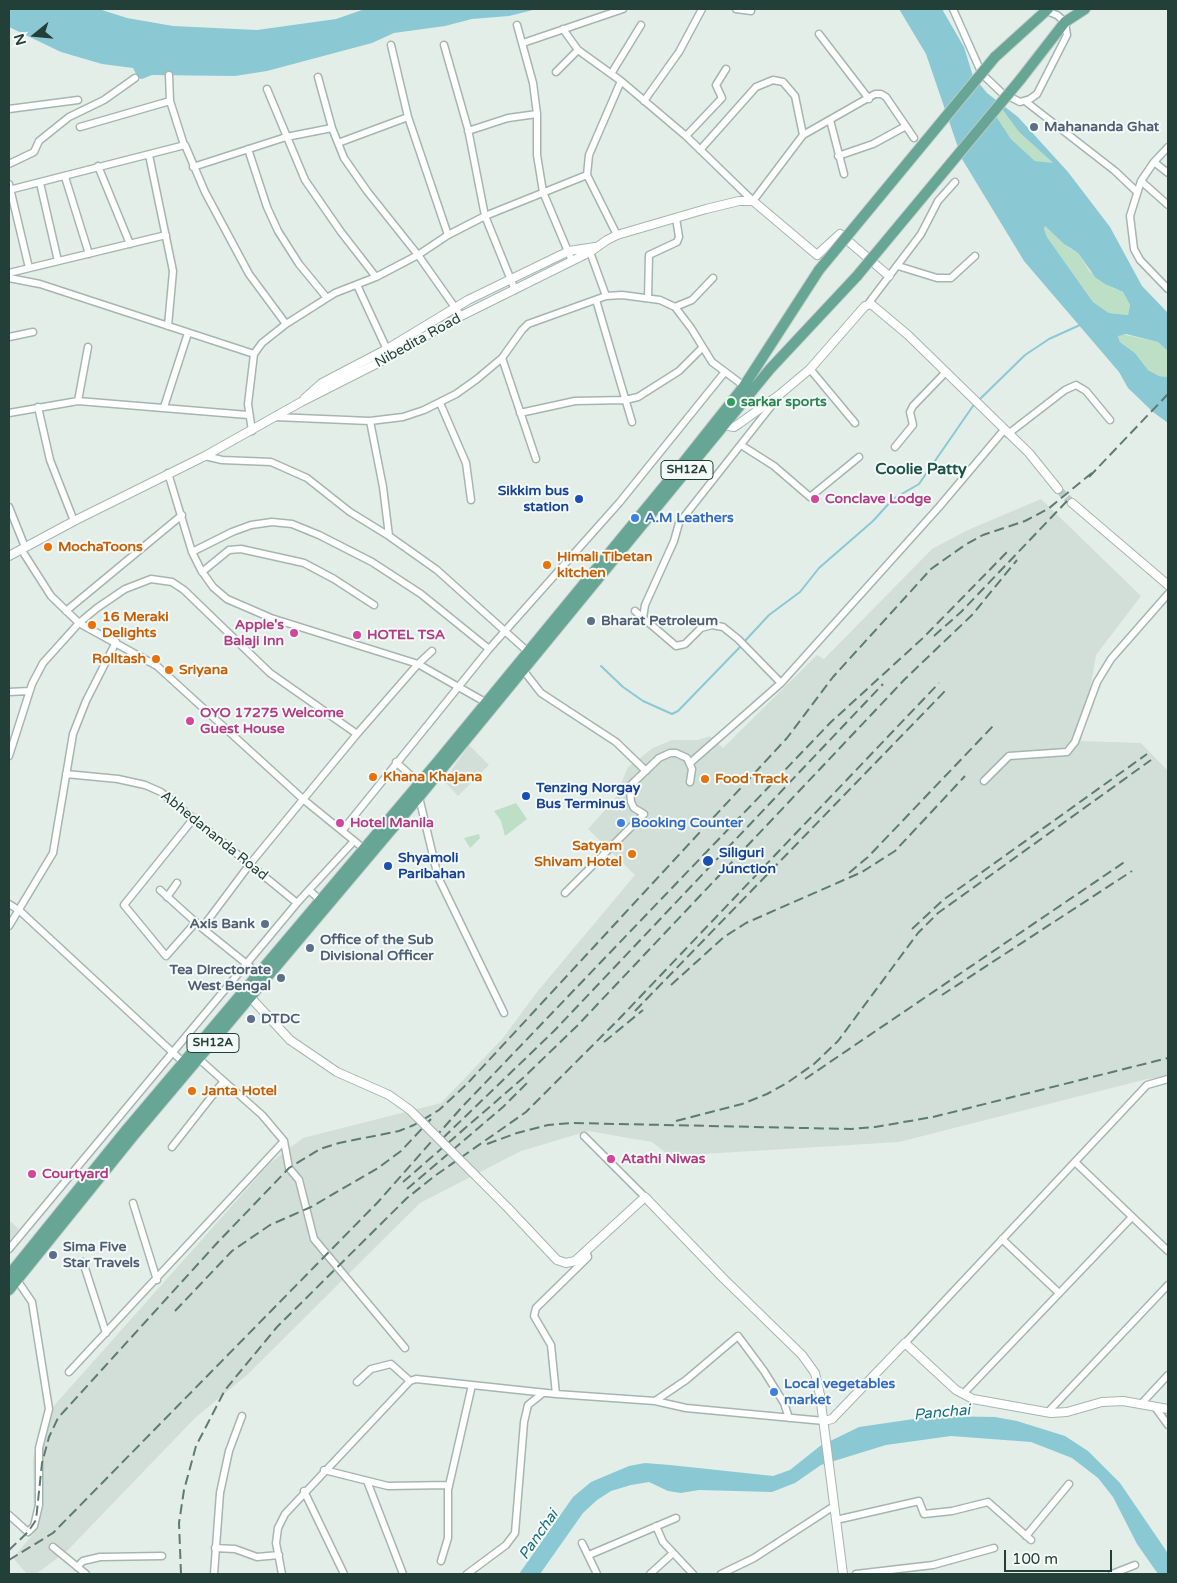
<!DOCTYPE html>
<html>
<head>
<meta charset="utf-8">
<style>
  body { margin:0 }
  #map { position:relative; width:1177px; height:1583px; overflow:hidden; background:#e3eee9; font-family:"Varela Round",sans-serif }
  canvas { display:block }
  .frame { position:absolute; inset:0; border:10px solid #224038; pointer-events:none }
  .north { position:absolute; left:10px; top:10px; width:50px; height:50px; -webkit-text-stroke:4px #f4faf7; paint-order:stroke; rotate:253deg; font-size:14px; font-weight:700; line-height:20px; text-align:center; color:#224038 }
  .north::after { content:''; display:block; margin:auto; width:18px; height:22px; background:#224038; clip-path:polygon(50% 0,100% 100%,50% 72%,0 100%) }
  .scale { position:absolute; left:1004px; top:1550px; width:108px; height:22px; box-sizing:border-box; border:2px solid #224038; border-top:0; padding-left:6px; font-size:15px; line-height:18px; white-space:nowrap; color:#224038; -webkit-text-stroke:4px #f4faf7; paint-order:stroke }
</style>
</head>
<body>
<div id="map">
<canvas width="1177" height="1583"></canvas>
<div class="frame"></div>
<div class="north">N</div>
<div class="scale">100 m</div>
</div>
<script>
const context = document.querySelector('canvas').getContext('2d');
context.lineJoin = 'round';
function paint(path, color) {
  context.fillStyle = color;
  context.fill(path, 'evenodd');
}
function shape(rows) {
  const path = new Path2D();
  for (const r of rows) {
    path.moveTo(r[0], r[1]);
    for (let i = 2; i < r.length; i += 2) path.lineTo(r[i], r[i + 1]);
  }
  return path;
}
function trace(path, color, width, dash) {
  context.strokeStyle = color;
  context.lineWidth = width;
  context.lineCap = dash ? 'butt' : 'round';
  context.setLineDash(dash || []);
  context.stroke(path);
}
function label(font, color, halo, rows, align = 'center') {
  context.font = font + ' "Varela Round",sans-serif';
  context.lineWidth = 4;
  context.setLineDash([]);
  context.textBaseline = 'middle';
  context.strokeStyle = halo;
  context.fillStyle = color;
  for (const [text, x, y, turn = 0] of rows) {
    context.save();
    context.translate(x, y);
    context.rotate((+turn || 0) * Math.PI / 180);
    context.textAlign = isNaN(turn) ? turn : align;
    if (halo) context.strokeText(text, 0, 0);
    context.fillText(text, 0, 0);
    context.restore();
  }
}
const built = shape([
  [1041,499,1141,596,1096,655,1081,741,1141,743,1168,771,1168,1076,1147,1079,899,1142,670,1156,652,1142,588,1131,521,1151,420,1203,247,1375,196,1417,67,1551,36,1574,27,1574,13,1558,34,1533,33,1459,43,1418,270,1163,303,1138,441,1103,503,1038,537,992,635,875,588,829,615,799,628,767,653,748,672,740,698,740,710,736,723,748,817,655,824,659,932,549,968,530],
  [469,745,489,765,458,796,444,781],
  [9,1220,19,1229,9,1241]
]);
const green = shape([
  [999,105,1019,132,1054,164,1035,161,1011,139,996,116],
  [1045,226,1069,248,1078,253,1090,272,1113,288,1123,292,1130,305,1128,315,1109,313,1093,302,1047,237,1044,229],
  [1122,334,1158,342,1165,347,1168,351,1168,377,1159,376,1148,370,1135,353,1120,342,1118,335],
  [516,803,527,819,505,836,501,821,494,811],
  [479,834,480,838,470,848,464,838]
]);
const water = shape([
  [9,9,99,9,127,18,173,26,257,30,336,19,365,9,537,9,509,16,472,19,445,26,394,33,372,43,267,71,235,76,152,75,142,79,138,78,133,68,102,64,61,52,9,27],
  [899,9,942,9,964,47,973,76,987,93,1018,117,1068,172,1110,227,1142,286,1168,313,1168,351,1158,342,1126,334,1118,336,1120,342,1135,353,1148,370,1159,376,1168,377,1168,423,1153,412,1128,388,1119,372,1024,261,962,159,926,54],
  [999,105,1019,132,1053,163,1035,161,1011,139,996,116],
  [1045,226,1064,244,1078,253,1095,277,1105,284,1123,292,1130,305,1128,315,1109,313,1093,302,1047,237,1044,229],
  [934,1416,995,1417,1017,1421,1065,1436,1088,1451,1120,1483,1165,1549,1168,1554,1168,1574,1158,1574,1137,1544,1113,1497,1098,1478,1072,1458,1031,1442,951,1436,886,1445,821,1465,795,1483,772,1492,699,1490,681,1493,668,1491,649,1482,631,1485,611,1491,597,1500,583,1513,540,1574,519,1574,573,1497,591,1482,629,1466,645,1463,670,1465,773,1476,790,1470,820,1446,859,1427]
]);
const stream = shape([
  [979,400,1025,355,1049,339,1080,325],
  [743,643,769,615,800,592,819,568,873,521,893,499,919,484,975,403],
  [601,666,623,687,643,701,672,714,678,711,740,647]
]);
const tertiaryTunnel = shape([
  [1058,489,1072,503]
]);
const minor = shape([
  [736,9,751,11],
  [953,9,982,74,1002,93,1020,102,1030,99,1037,94,1067,35,1065,22,1057,15,1044,10],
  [517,25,533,83,537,114,537,155,543,192,572,261],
  [563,29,578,50,621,81,686,136,753,201,803,135,875,94,881,94,886,97,914,138],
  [819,34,869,99],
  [523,43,623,9],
  [391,45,408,117,448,235],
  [444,45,468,129,485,216,515,290],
  [556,72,578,50],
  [611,74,641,25],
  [169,75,170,101,184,145],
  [318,77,332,128,344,158,367,191,418,255,461,316],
  [267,89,305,180,341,232,376,277],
  [644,101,679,52,702,9],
  [1025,101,1115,171,1136,191],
  [9,109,78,100],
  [830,120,844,174],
  [80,127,170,101],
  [468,131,508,118,537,114],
  [686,136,722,98,716,85,726,69],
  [338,143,408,117],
  [1168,147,1154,162,1141,181,1130,216,1134,249,1140,260,1168,289],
  [248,149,267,207,278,231,299,264,327,298],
  [700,150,756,87,773,80,783,82,795,96,803,135],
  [149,155,173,271,168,326],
  [838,156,873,144,906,126],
  [1154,162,1168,173],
  [9,164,34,152,39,141,69,117,104,100,135,78],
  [98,166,130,244],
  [193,167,286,137,332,128],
  [65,177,89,254],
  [1141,181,1168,205],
  [40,183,58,261],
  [9,184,29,268],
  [9,190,185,145,205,192,249,274,286,324],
  [617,235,587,175,589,155,621,81],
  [590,252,606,296],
  [898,266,937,278,951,278,975,256],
  [9,273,166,235],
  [9,278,40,284,254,354],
  [357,285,390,356],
  [648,298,649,255,677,242,679,237,676,218],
  [596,300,632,422],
  [868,304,921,234,938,201,955,182],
  [675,307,692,300,713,278],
  [9,337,33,332],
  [502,358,536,459],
  [810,369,855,423],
  [78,401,88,347],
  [440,403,466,463,471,500],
  [38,407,50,460,74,521],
  [164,407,188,333],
  [9,413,78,401,248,415],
  [520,413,575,401,625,400,638,397,679,371,702,348],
  [275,417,370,421,403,417,424,410,456,394,477,379,502,358,522,330,528,324,606,296,622,295,660,300,675,307,691,328,712,362,744,386],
  [370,421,383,487,389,536],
  [252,431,248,404,254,354,262,343,286,324,335,293,376,277,418,255,448,235,485,216,587,175],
  [1008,434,1065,390,1076,385,1086,391,1110,420],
  [741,445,774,466,810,497,859,457],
  [895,447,913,425,910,412,913,406,945,373],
  [205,456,222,460,271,462,307,478,350,512,389,536,437,570,527,651],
  [168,473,192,552,201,570,213,587,227,599,271,618,418,664,485,702],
  [9,507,25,547],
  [21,549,51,596,79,623,157,666,304,800,363,848],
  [192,552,232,532,251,525,272,522,292,524,319,535,372,562,421,594,489,649],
  [202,572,229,550,241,549,304,563,334,579,374,605],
  [66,611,182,515],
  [635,611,676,646,685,644,701,628,712,625,723,627,738,639,781,683],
  [643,618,645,605,674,541,679,523,776,400],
  [523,670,541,693,616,742,646,771],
  [9,692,29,691],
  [9,756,32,684,43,663,79,623,97,608,125,589,151,579,172,582,184,590,270,673,357,734],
  [396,762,419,783],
  [690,763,781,683,939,507,1004,430],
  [66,774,118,779,145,785,161,792,297,903],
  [984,781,1009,756,1067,752,1075,742,1097,682,1111,659,1168,594],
  [419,797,438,877,504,1013],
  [194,818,124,905,166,956,196,922],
  [342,831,489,649,619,503,724,373],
  [160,890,202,928,258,973],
  [309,890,320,900],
  [565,893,644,814,634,808,631,802,630,790,632,784,659,758,670,753,676,753,687,758,692,769,690,782],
  [167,897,177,883],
  [9,904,20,911,183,1062],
  [9,926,53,853,73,734,86,701,116,642],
  [202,928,250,864,357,734,418,664,432,651],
  [199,1059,262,1115,284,1141,289,1168,299,1180,314,1239,405,1348],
  [584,1136,645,1197],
  [172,1147,223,1082],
  [1075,1162,1168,1251],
  [133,1203,157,1280],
  [1002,1239,1059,1293],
  [9,1249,297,903,354,841],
  [83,1262,106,1333],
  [905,1343,1147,1085,1168,1079],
  [69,1372,284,1141],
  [357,1382,371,1369,391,1364,410,1381],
  [556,1394,551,1345,534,1316,536,1308,588,1257,586,1251],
  [963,1394,1132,1217],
  [655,1401,686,1380,738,1336,764,1371,784,1403,789,1418],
  [1141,1404,1168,1375],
  [1155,1407,1168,1425],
  [1048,1412,1168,1285],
  [324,1470,388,1486,449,1485],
  [367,1481,403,1574],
  [304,1491,344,1574],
  [9,1515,28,1532,34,1526,39,1505,39,1448,49,1409,32,1302,17,1280],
  [836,1520,919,1501,924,1514,952,1511,988,1502,1031,1540],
  [656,1526,663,1542,693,1574],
  [1026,1536,1069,1484],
  [582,1543,597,1574],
  [53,1547,86,1574],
  [215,1548,235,1549,257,1557,279,1555],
  [589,1555,676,1518],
  [441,1561,448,1538,448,1490,472,1385],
  [77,1567,83,1561,100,1557,162,1556],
  [214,1574,220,1493,229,1451,242,1416],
  [282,1574,276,1543,278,1528,285,1514,410,1381,416,1379,556,1394,655,1401,686,1408,824,1421],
  [467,1574,506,1545,515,1533,524,1422,528,1405,543,1393],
  [650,1574,672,1554],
  [721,1574,754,1558,834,1506],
  [856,1574,933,1565,994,1548],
  [1112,1574,1135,1565]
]);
const tertiary = shape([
  [305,398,322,383,387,349,468,300,569,251,595,247],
  [724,425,734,427,740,423,779,395,810,369,865,306,871,304,908,335,1029,453,1058,489],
  [1072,503,1168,585],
  [9,556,74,521,205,456,301,402,378,363,461,316,590,252,607,240,617,235,706,209,739,201,753,201,817,255,840,234,889,276],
  [251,998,290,1040],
  [508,1208,557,1260,566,1263,575,1261,645,1197,723,1278,802,1355,815,1373,820,1395,843,1574],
  [824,1421,832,1419,905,1343,956,1390,973,1399,1051,1413,1067,1412,1102,1402,1123,1401,1168,1409]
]);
const primary = shape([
  [995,57,1048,9],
  [1020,80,1065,22,1085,9],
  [9,1275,127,1129,439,760,675,473,744,386,819,270],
  [9,1290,134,1135,419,797,770,369,857,276]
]);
const rail = shape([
  [1089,477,1168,394],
  [934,636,961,612,1067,501],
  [849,873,868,857,994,725],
  [912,929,943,900,1147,754],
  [671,985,724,937,746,923,862,872,895,851,965,776],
  [942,995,1132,871],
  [635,1011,946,690],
  [604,1042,643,1010],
  [805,1079,1126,861],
  [676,1121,742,1104,767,1094,787,1083,814,1064,838,1041,918,933,938,913,1151,760],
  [443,1138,555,1030,883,684],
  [487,1144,517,1133,548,1125,572,1123,851,1129,875,1127,933,1117,1168,1058],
  [403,1182,523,1078,577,1026,905,679,972,615,1017,560],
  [407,1189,503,1107,527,1083],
  [175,1311,232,1251,270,1225,311,1207,378,1168,401,1151,431,1119],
  [9,1550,28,1532,36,1520,42,1463,49,1437,58,1418,218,1242,289,1168,320,1149,339,1143,399,1131,414,1125,439,1110,466,1085,787,738,833,677,931,569,965,545,983,535,1025,521,1048,509,1093,472],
  [9,1560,53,1533,378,1202,462,1107,831,722,923,638,1010,549],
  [181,1574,179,1523,184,1490,196,1446,225,1390,277,1327,407,1198,436,1175,526,1112,619,1019,939,683]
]);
const tertiaryBridge = shape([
  [290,1040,337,1072,389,1095,410,1110,508,1208]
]);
const primaryBridge = shape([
  [819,270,995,57],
  [857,276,1020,80]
]);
const markers = [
  [1034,127,5,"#5c6f8a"],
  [731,402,5,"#2e9e5b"],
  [579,499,5,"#1a4fb4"],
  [815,499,5,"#d1479c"],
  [635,518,5,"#3f7fe0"],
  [48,547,5,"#e8710a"],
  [547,565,5,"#e8710a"],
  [591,621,5,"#5c6f8a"],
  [92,625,5,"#e8710a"],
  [294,633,5,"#d1479c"],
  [357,635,5,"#d1479c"],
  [156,659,5,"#e8710a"],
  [169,670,5,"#e8710a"],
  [190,721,5,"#d1479c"],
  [373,777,5,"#e8710a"],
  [705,779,5,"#e8710a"],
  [526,796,5,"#1a4fb4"],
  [340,823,5,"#d1479c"],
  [621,823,5,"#3f7fe0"],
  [632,854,5,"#e8710a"],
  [708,861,6,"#1a4fb4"],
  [388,866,5,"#1a4fb4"],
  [265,924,5,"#5c6f8a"],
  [310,948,5,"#5c6f8a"],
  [281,978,5,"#5c6f8a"],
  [251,1019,5,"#5c6f8a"],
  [192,1091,5,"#e8710a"],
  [611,1159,5,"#d1479c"],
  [32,1174,5,"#d1479c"],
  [53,1255,5,"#5c6f8a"],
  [774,1392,5,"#3f7fe0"]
];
const shields = [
  [687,470,52],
  [213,1043,52]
];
const shieldNames = [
  ["SH12A",687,470],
  ["SH12A",213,1043]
];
const serviceNames = [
  ["Mahananda Ghat",1044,127],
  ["Bharat Petroleum",601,621],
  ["Axis Bank",255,924,"right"],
  ["Office of the Sub",320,940],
  ["Divisional Officer",320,956],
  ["Tea Directorate",271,970,"right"],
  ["West Bengal",271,986,"right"],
  ["DTDC",261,1019],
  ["Sima Five",63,1247],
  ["Star Travels",63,1263]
];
const streetNames = [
  ["Nibedita Road",418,341,-29],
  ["Abhedananda Road",214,836,39]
];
const leisureNames = [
  ["sarkar sports",741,402]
];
const transitNames = [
  ["Sikkim bus",569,491,"right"],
  ["station",569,507,"right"],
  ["Tenzing Norgay",536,788],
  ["Bus Terminus",536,804],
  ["Siliguri",719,853],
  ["Junction",719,869],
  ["Shyamoli",398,858],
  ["Paribahan",398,874]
];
const hotelNames = [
  ["Conclave Lodge",825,499],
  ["Apple's",284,625,"right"],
  ["Balaji Inn",284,641,"right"],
  ["HOTEL TSA",367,635],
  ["OYO 17275 Welcome",200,713],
  ["Guest House",200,729],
  ["Hotel Manila",350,823],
  ["Atathi Niwas",621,1159],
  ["Courtyard",42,1174]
];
const shopNames = [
  ["A.M Leathers",645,518],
  ["Booking Counter",631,823],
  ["Local vegetables",784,1384],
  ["market",784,1400]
];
const foodNames = [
  ["MochaToons",58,547],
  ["Himali Tibetan",557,557],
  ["kitchen",557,573],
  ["16 Meraki",102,617],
  ["Delights",102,633],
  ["Rolltash",146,659,"right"],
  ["Sriyana",179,670],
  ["Khana Khajana",383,777],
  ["Food Track",715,779],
  ["Satyam",622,846,"right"],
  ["Shivam Hotel",622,862,"right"],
  ["Janta Hotel",202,1091]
];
const waterNames = [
  ["Panchai",942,1413,-5],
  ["Panchai",539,1535,-55]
];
const quarterNames = [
  ["Coolie Patty",921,470]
];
paint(built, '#d2ded8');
paint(green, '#bcdfc5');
paint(water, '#8ac9d4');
trace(stream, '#8ac9d4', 2);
trace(tertiaryTunnel, '#bccbc6', 8, [8, 4]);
trace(minor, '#a5b6b0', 9);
trace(tertiary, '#a5b6b0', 10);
trace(primary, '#c1cac7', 12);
trace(minor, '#fff', 6);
trace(tertiary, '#fff', 8);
trace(primary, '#67a595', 10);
trace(rail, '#5d7b73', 2, [10, 5]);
trace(tertiaryBridge, '#a5b6b0', 10, []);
trace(primaryBridge, '#c1cac7', 12, []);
trace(tertiaryBridge, '#fff', 8);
trace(primaryBridge, '#67a595', 10);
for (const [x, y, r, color] of markers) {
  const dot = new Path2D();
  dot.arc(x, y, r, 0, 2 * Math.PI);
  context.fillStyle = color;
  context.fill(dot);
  trace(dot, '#f4faf7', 2);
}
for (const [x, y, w] of shields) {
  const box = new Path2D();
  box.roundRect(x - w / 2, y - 9.5, w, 19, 4);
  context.fillStyle = '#f4faf7';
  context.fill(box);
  trace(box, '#224038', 1);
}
label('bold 12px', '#224038', null, shieldNames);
label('bold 14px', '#4e5e75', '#f4faf7', serviceNames, 'left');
label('14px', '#224038', '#f4faf7', streetNames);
label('bold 14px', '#27864d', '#f4faf7', leisureNames, 'left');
label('bold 14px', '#164399', '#f4faf7', transitNames, 'left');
label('bold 14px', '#b23c85', '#f4faf7', hotelNames, 'left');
label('bold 14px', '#366cbe', '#f4faf7', shopNames, 'left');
label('bold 14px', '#c56008', '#f4faf7', foodNames, 'left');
label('italic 15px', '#1a6e7e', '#f4faf7', waterNames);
label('bold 16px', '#1d5346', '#f4faf7', quarterNames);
</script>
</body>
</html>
